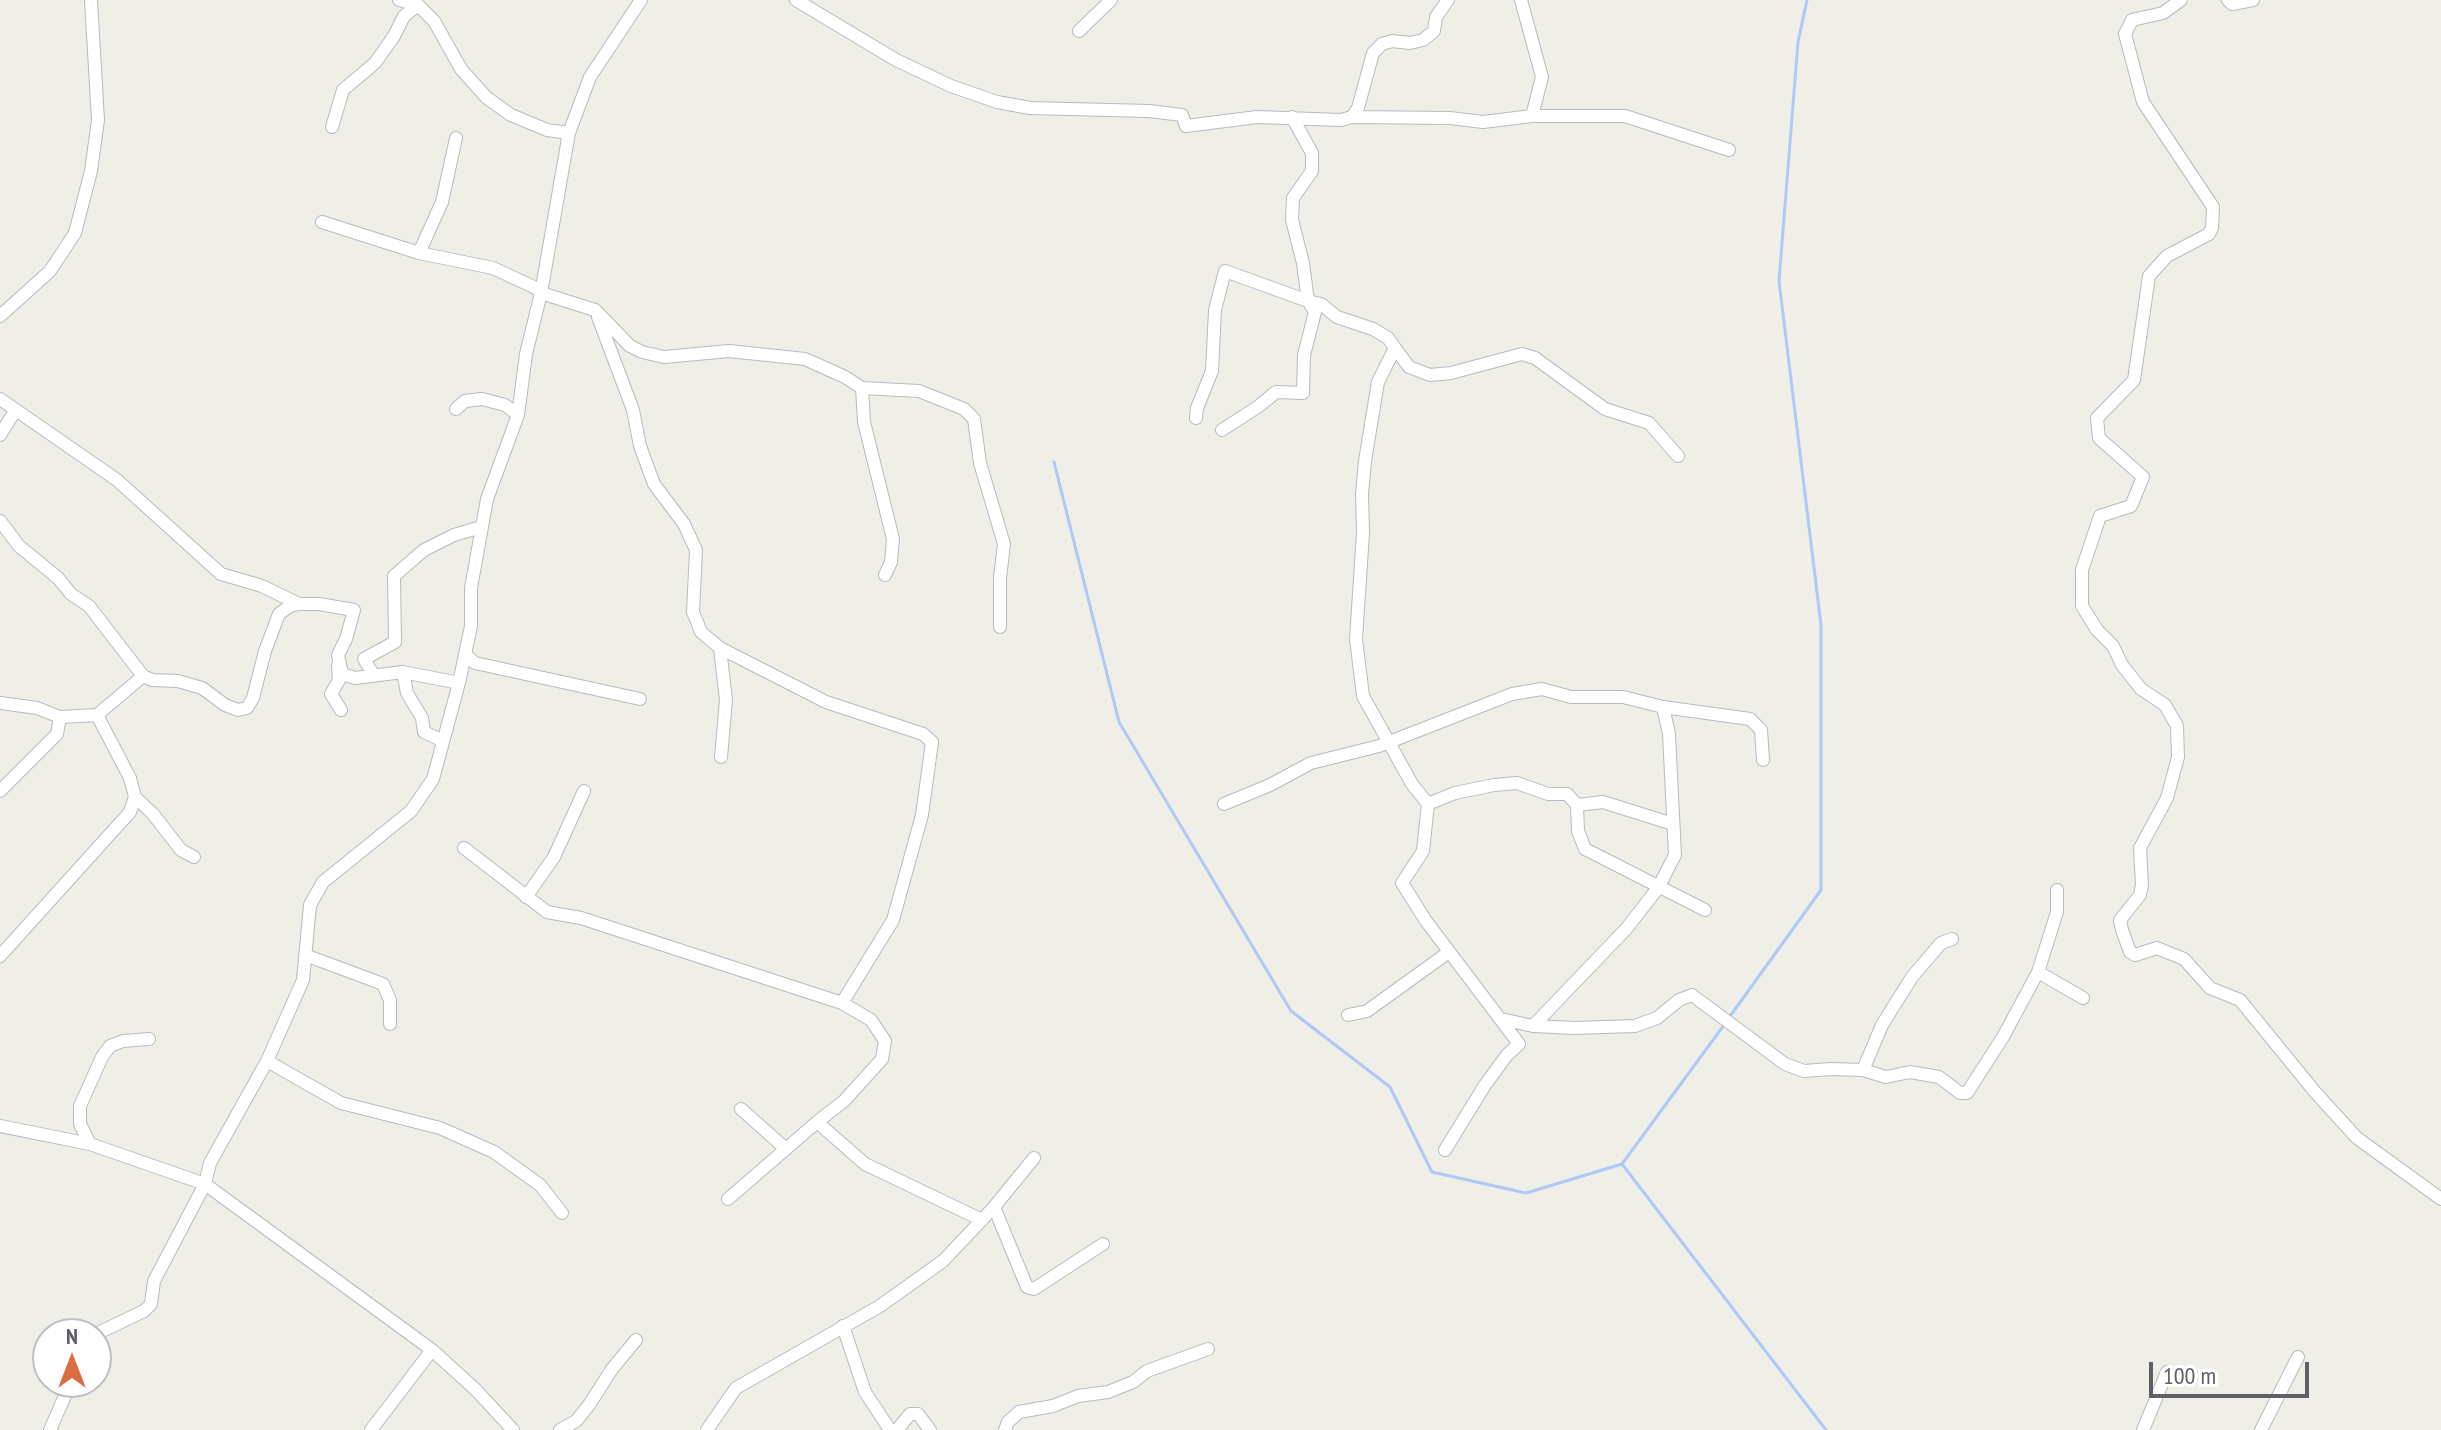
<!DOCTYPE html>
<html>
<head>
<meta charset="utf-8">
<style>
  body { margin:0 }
  #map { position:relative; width:2441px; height:1430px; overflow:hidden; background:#efefe7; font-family:"PT Sans Narrow",sans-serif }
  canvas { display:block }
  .north { position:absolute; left:32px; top:1318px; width:80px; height:80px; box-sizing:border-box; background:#fff; border:2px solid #bfbfc1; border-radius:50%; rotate:0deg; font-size:22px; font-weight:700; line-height:32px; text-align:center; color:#5e6065 }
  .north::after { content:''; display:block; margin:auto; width:28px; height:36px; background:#d96e42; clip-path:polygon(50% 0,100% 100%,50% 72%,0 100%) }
  .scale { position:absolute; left:2149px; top:1362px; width:160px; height:36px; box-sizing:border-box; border:4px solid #5e6065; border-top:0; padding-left:10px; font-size:24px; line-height:28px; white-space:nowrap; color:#5e6065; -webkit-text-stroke:6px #fff; paint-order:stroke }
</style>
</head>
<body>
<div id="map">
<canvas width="2441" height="1430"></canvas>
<div class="north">N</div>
<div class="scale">100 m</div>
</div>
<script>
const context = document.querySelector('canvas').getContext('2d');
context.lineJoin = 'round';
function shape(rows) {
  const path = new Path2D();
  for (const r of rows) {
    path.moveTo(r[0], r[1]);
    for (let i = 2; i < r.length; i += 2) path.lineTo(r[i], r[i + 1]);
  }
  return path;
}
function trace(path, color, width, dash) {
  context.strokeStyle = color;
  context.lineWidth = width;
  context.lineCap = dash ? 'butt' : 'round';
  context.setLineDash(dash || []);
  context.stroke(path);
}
const stream = shape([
  [1054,462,1119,722,1291,1011,1390,1087,1432,1172,1526,1193,1622,1164,1826,1430],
  [1728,1019,1821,890,1821,625,1779,281,1798,42,1807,0],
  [1622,1164,1724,1025]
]);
const minor = shape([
  [399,0,418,5,434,21,461,69,487,98,511,115,547,130,569,133],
  [796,0,896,60,951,86,997,102,1030,108,1149,111,1182,115,1186,126,1257,117,1341,120,1352,117,1358,108,1373,53,1382,44,1392,41,1410,43,1423,40,1434,31,1436,17,1448,0],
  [1521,0,1542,77,1532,116,1625,116,1729,150],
  [2181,0,2163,13,2132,20,2125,34,2143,102,2213,207,2212,228,2209,234,2167,256,2149,276,2134,380,2097,418,2099,438,2143,477,2131,506,2100,516,2082,570,2082,606,2097,630,2113,646,2122,665,2141,689,2165,705,2177,726,2178,757,2167,798,2140,848,2142,885,2140,895,2120,920,2122,930,2130,952,2135,955,2157,948,2184,959,2210,988,2240,1000,2315,1092,2357,1138,2441,1199],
  [2228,0,2232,4,2253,0],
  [1079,31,1111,0],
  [1292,117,1312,153,1312,171,1293,198,1292,220,1303,263,1308,301,1321,304,1337,317,1373,329,1388,338,1395,348,1378,382,1365,461,1362,494,1363,533,1356,639,1363,696,1412,784,1428,804,1423,851,1402,883,1426,921,1519,1044,1507,1055,1485,1085,1445,1150],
  [1352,117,1450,118,1483,122,1532,116],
  [332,127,343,90,375,63,394,36,404,16,418,5],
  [322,222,419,253,493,268,536,288,541,293,595,310,630,346,642,352,664,357,729,351,805,359,845,377,862,388,919,391,964,409,974,419,980,463,1004,544,1000,578,1000,627],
  [419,253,442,202,456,138],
  [0,316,50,271,75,233,91,171,98,120,91,0],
  [598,317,633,410,640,446,654,484,684,524,696,550,693,612,701,632,720,648,826,702,923,734,932,742,922,815,893,920,842,1003],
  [1395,348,1409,367,1430,375,1451,373,1522,354,1535,358,1605,409,1649,423,1678,456],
  [862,388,864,422,893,539,891,562,885,575],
  [0,399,117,480,221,574,262,586,299,604,319,604,354,610,346,639,338,655,342,674,355,678,403,672,459,683,471,626,471,588,487,499,518,415,526,354,541,293,569,133,590,77,641,0],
  [456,409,465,401,482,399,505,405,518,415],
  [1196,418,1197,408,1212,371,1215,310,1225,271,1308,301,1315,312,1304,355,1303,393,1276,392,1259,406,1222,430],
  [0,435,15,411],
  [0,521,19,546,58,578,71,594,89,606,143,676,152,680,178,681,202,688,225,705,238,710,247,708,253,698,265,651,279,614,290,606,299,604],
  [720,648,726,700,721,757],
  [466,655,475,663,640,699],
  [338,666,339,680,331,694,341,710],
  [403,672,407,693,422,718,424,732,443,741],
  [373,674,364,659,395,642,394,576,424,550,454,535,481,527],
  [459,683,433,779,411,811,323,882,310,905,303,980,267,1061,210,1163,205,1184,432,1350,476,1390,513,1430],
  [0,703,37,708,60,717,57,734,0,791],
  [97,715,143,676],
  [135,797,153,814,181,850,194,857],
  [1224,804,1270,785,1311,763,1379,746,1512,694,1542,689,1571,697,1623,697,1663,707,1750,719,1761,730,1763,760],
  [1428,804,1455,793,1494,785,1517,783,1548,794,1567,794,1577,805,1578,831,1585,849,1705,910],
  [1577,805,1603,802,1673,824],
  [464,848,547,912,581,918,842,1003,871,1020,885,1041,882,1059,844,1101,817,1122,865,1164,982,1220],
  [526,897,554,857,584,791],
  [305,955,383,984,390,1000,390,1024],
  [0,956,130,812,135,797,130,778,97,715,60,717],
  [2038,972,2057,912,2057,890],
  [1348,1015,1367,1011,1449,952],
  [1501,1019,1533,1026,1626,929,1658,888,1675,855,1669,734,1663,707],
  [1533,1026,1574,1028,1635,1026,1657,1018,1679,1000,1692,995,1785,1064,1804,1071,1831,1069,1863,1070,1886,1077,1910,1072,1939,1077,1960,1093,1967,1093,2003,1037,2038,972,2083,998],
  [267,1061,341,1103,440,1128,494,1152,540,1185,562,1213],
  [1863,1070,1882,1025,1912,977,1941,943,1952,939],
  [741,1109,786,1149],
  [0,1126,90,1144,205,1184,154,1281,151,1304,144,1311,96,1334],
  [90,1144,80,1124,80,1106,102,1057,110,1046,123,1041,149,1039],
  [728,1199,817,1122],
  [994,1207,1027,1287,1034,1289,1103,1244],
  [843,1326,865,1392,890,1430],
  [50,1430,71,1382],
  [371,1430,432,1350],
  [560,1430,576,1421,589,1405,612,1369,636,1340],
  [707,1430,736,1388,880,1306,943,1261,994,1207,1034,1158],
  [897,1430,910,1414,918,1414,930,1430],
  [1005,1430,1008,1422,1019,1412,1053,1406,1078,1396,1108,1392,1133,1382,1147,1371,1208,1349],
  [2143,1430,2167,1372],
  [2261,1430,2298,1357]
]);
trace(stream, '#aec8f7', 3);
trace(minor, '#b9babf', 14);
trace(minor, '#fff', 12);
</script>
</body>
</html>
